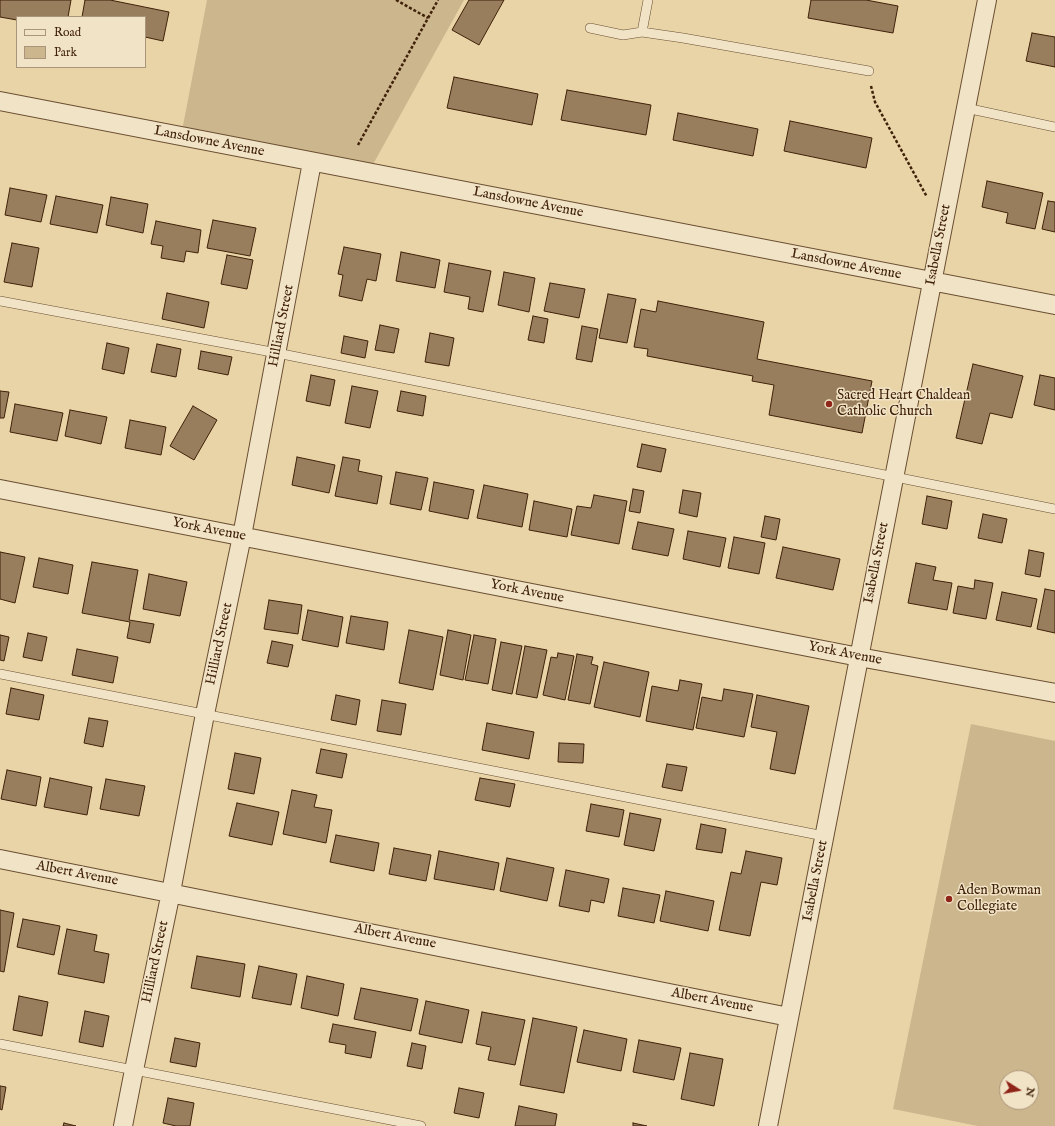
<!DOCTYPE html>
<html>
<head>
<meta charset="utf-8">
<style>
  body { margin:0 }
  #map { position:relative; width:1055px; height:1126px; overflow:hidden; background:#e9d4a8; font-family:"IM FELL English",serif }
  canvas { display:block }
  .legend { position:absolute; left:16px; top:16px; width:130px; height:52px; box-sizing:border-box; background:#f1e3c6; border:1px solid #aa957a; margin:0; padding:5px 7px; list-style:none; font-size:12px; color:#402109 }
  .legend li { display:flex; align-items:center; gap:8px; height:20px }
  .legend b { width:20px; border:1px solid #aa957a }
  .north { position:absolute; left:999px; top:1070px; width:40px; height:40px; box-sizing:border-box; background:#f1e3c6; border:1px solid #aa957a; border-radius:50%; rotate:101deg; font-size:11px; font-weight:700; line-height:16px; text-align:center; color:#402109 }
  .north::after { content:''; display:block; margin:auto; width:14px; height:18px; background:#8f2418; clip-path:polygon(50% 0,100% 100%,50% 72%,0 100%) }
</style>
</head>
<body>
<div id="map">
<canvas width="1055" height="1126"></canvas>
<ul class="legend">
<li><b style="height:5px;background:#f1e3c6"></b>Road</li>
<li><b style="height:11px;background:#ccb68d"></b>Park</li>
</ul>
<div class="north">N</div>
</div>
<script>
const context = document.querySelector('canvas').getContext('2d');
context.lineJoin = 'round';
function paint(path, color) {
  context.fillStyle = color;
  context.fill(path, 'evenodd');
}
function shape(rows) {
  const path = new Path2D();
  for (const r of rows) {
    path.moveTo(r[0], r[1]);
    for (let i = 2; i < r.length; i += 2) path.lineTo(r[i], r[i + 1]);
  }
  return path;
}
function trace(path, color, width, dash) {
  context.strokeStyle = color;
  context.lineWidth = width;
  context.lineCap = dash ? 'butt' : 'round';
  context.setLineDash(dash || []);
  context.stroke(path);
}
function label(font, color, halo, rows, align = 'center') {
  context.font = font + ' "IM FELL English",serif';
  context.lineWidth = 3;
  context.setLineDash([]);
  context.textBaseline = 'middle';
  context.strokeStyle = halo;
  context.fillStyle = color;
  for (const [text, x, y, turn = 0] of rows) {
    context.save();
    context.translate(x, y);
    context.rotate((+turn || 0) * Math.PI / 180);
    context.textAlign = isNaN(turn) ? turn : align;
    if (halo) context.strokeText(text, 0, 0);
    context.fillText(text, 0, 0);
    context.restore();
  }
}
const green = shape([
  [207,0,464,0,371,168,182,131],
  [971,724,1055,741,1055,1126,978,1126,893,1109],
  [1007,1078,1031,1078,1031,1102,1007,1102]
]);
const building = shape([
  [0,0,71,0,68,17,17,17,17,20,0,17,0,0],
  [85,0,110,0,169,12,163,41,145,37,145,17,82,17,85,0],
  [469,0,504,0,479,45,452,30,469,0],
  [811,0,866,0,898,6,893,33,808,18,811,0],
  [1032,33,1055,37,1055,67,1026,61,1032,33],
  [454,77,538,94,532,125,447,108,454,77],
  [567,90,651,105,646,135,561,120,567,90],
  [678,113,758,129,753,156,673,140,678,113],
  [790,121,872,138,866,168,784,151,790,121],
  [987,181,1043,193,1035,229,1006,223,1008,213,982,207,987,181],
  [10,188,47,195,41,222,5,215,10,188],
  [56,196,103,205,97,233,50,224,56,196],
  [111,197,148,204,143,233,106,225,111,197],
  [1048,201,1055,202,1055,232,1042,229,1048,201],
  [213,220,256,228,250,256,207,248,213,220],
  [156,221,201,230,198,253,186,251,184,262,161,258,163,246,151,244,156,221],
  [12,243,39,248,32,287,4,282,12,243],
  [344,247,381,254,376,281,367,279,362,301,339,296,343,275,338,274,344,247],
  [401,252,440,260,435,288,396,281,401,252],
  [227,255,253,260,247,289,221,284,227,255],
  [449,263,491,271,483,312,468,309,470,297,444,292,449,263],
  [504,272,535,278,529,312,498,305,504,272],
  [550,283,585,289,579,318,544,311,550,283],
  [167,293,209,302,204,328,162,319,167,293],
  [608,294,636,299,627,343,599,338,608,294],
  [658,301,764,322,757,359,872,381,862,433,769,415,774,385,752,381,753,376,647,356,648,349,634,347,641,309,656,312,658,301],
  [533,316,548,319,544,343,528,340,533,316],
  [380,325,399,329,394,353,375,350,380,325],
  [582,326,598,329,592,362,576,359,582,326],
  [430,333,454,338,449,366,425,362,430,333],
  [344,336,368,341,365,358,341,353,344,336],
  [107,343,129,348,124,374,102,369,107,343],
  [157,344,181,349,176,377,151,372,157,344],
  [201,351,232,357,228,375,198,369,201,351],
  [973,364,1023,376,1012,418,990,413,982,444,956,438,973,364],
  [311,375,335,380,330,406,306,401,311,375],
  [1040,375,1055,378,1055,410,1034,405,1040,375],
  [352,386,378,391,370,428,345,423,352,386],
  [0,391,9,392,4,418,0,418,0,391],
  [401,391,426,396,423,416,397,411,401,391],
  [15,404,63,413,57,441,10,432,15,404],
  [193,406,217,420,194,460,170,446,193,406],
  [70,410,107,417,101,444,65,436,70,410],
  [130,420,166,427,161,455,125,448,130,420],
  [642,444,666,449,661,472,637,467,642,444],
  [297,457,335,465,329,493,292,485,297,457],
  [343,457,360,460,358,471,382,476,377,504,335,496,343,457],
  [396,472,428,478,421,510,390,504,396,472],
  [434,482,474,490,468,519,429,511,434,482],
  [484,485,528,494,522,527,477,518,484,485],
  [633,489,644,491,640,513,629,511,633,489],
  [683,490,701,493,697,517,679,513,683,490],
  [594,495,627,501,619,544,571,535,577,506,591,508,594,495],
  [927,496,952,501,947,529,922,524,927,496],
  [534,501,572,509,567,537,529,530,534,501],
  [983,514,1007,519,1002,543,978,538,983,514],
  [765,516,780,519,776,540,761,537,765,516],
  [638,522,674,529,668,556,632,549,638,522],
  [688,531,726,538,720,567,683,559,688,531],
  [734,537,765,543,759,574,728,568,734,537],
  [783,547,840,559,833,590,776,578,783,547],
  [1029,550,1044,553,1040,577,1025,574,1029,550],
  [0,552,25,557,15,603,0,599,0,552],
  [39,558,73,565,68,594,33,587,39,558],
  [92,562,138,570,129,620,154,624,150,643,127,638,130,622,82,613,92,562],
  [916,563,936,567,933,580,952,583,947,610,908,603,916,563],
  [149,574,187,582,180,616,143,609,149,574],
  [975,580,993,583,986,619,953,613,958,586,974,589,975,580],
  [1045,589,1055,591,1055,633,1037,629,1045,589],
  [1002,592,1037,599,1031,627,996,620,1002,592],
  [269,600,302,605,298,634,264,629,269,600],
  [308,610,343,617,338,647,302,640,308,610],
  [351,616,388,622,384,650,346,643,351,616],
  [409,630,443,637,433,690,399,683,409,630],
  [448,630,471,635,463,680,440,675,448,630],
  [28,633,47,637,42,661,23,657,28,633],
  [0,635,9,637,4,661,0,660,0,635],
  [474,635,496,639,488,684,465,680,474,635],
  [272,641,293,645,288,667,267,663,272,641],
  [501,642,522,646,512,694,492,690,501,642],
  [525,646,547,650,537,698,516,694,525,646],
  [77,649,118,657,113,683,72,675,77,649],
  [558,653,574,656,565,700,543,695,551,657,557,658,558,653],
  [577,654,593,657,591,664,598,666,590,704,568,700,577,654],
  [604,662,649,672,640,717,594,707,604,662],
  [680,680,702,684,693,730,646,721,652,686,678,691,680,680],
  [11,688,44,695,39,720,6,714,11,688],
  [724,689,753,694,744,737,696,728,702,697,722,701,724,689],
  [336,695,360,700,356,725,331,720,336,695],
  [757,695,809,706,795,774,770,769,777,732,751,727,757,695],
  [382,700,406,704,401,735,377,731,382,700],
  [89,718,108,721,103,747,84,743,89,718],
  [487,723,534,732,529,759,482,750,487,723],
  [559,743,584,744,583,763,558,762,559,743],
  [321,749,347,754,342,778,316,773,321,749],
  [235,753,261,758,254,794,228,789,235,753],
  [667,764,687,767,682,791,662,787,667,764],
  [7,770,41,777,36,806,1,799,7,770],
  [50,778,92,787,87,815,44,807,50,778],
  [480,778,515,784,510,807,475,800,480,778],
  [106,779,145,786,139,816,100,809,106,779],
  [292,790,317,795,314,807,332,810,326,843,283,834,292,790],
  [237,803,279,812,272,845,229,836,237,803],
  [591,804,624,810,619,837,586,831,591,804],
  [630,813,661,819,654,851,624,845,630,813],
  [701,824,726,829,722,853,696,849,701,824],
  [336,835,379,843,374,871,330,862,336,835],
  [394,848,431,855,426,881,389,874,394,848],
  [439,851,499,863,494,890,434,879,439,851],
  [746,851,782,858,777,885,761,882,750,936,719,930,731,872,741,874,746,851],
  [507,858,554,868,547,901,500,891,507,858],
  [566,870,609,879,604,903,591,900,589,912,559,906,566,870],
  [623,888,660,895,654,923,618,916,623,888],
  [666,891,714,901,708,931,660,921,666,891],
  [0,910,14,913,4,972,0,971,0,910],
  [23,919,60,926,54,955,17,947,23,919],
  [67,929,97,935,94,951,109,954,104,983,58,974,67,929],
  [197,956,245,964,240,997,191,988,197,956],
  [259,966,297,974,291,1005,252,998,259,966],
  [307,976,344,984,338,1016,301,1008,307,976],
  [361,988,418,999,411,1031,354,1019,361,988],
  [19,996,48,1002,42,1036,13,1030,19,996],
  [426,1001,469,1010,462,1043,419,1034,426,1001],
  [85,1011,109,1016,103,1047,79,1042,85,1011],
  [482,1012,525,1020,515,1065,488,1060,491,1047,476,1044,482,1012],
  [533,1018,577,1027,564,1093,520,1085,533,1018],
  [333,1024,376,1032,371,1058,345,1053,346,1045,329,1042,333,1024],
  [584,1030,627,1039,621,1071,577,1062,584,1030],
  [175,1038,200,1043,196,1067,170,1062,175,1038],
  [639,1040,681,1048,674,1080,633,1072,639,1040],
  [412,1043,426,1046,422,1069,407,1066,412,1043],
  [690,1053,723,1059,714,1106,681,1099,690,1053],
  [0,1086,6,1087,2,1110,0,1109,0,1086],
  [459,1088,484,1093,479,1118,454,1113,459,1088],
  [168,1098,194,1103,190,1126,176,1126,163,1123,168,1098],
  [519,1106,557,1114,555,1126,515,1126,519,1106],
  [64,1123,76,1126,63,1126,64,1123],
  [633,1123,647,1126,633,1126,633,1123]
]);
const path = shape([
  [396,0,428,18],
  [871,86,875,102,927,197],
  [358,145,438,0]
]);
const lane = shape([
  [590,28,623,35,642,32,683,38,869,71],
  [642,32,648,0],
  [966,108,1055,127],
  [0,301,277,353,1055,509],
  [0,674,824,836],
  [0,1044,421,1126]
]);
const street = shape([
  [0,101,1055,305],
  [0,489,859,657,1055,693],
  [0,859,789,1017],
  [123,1126,134,1070,171,892,205,714,242,536,312,162],
  [768,1126,987,0]
]);
const markers = [
  [829,404,4,"#8f2418"],
  [949,899,4,"#8f2418"]
];
const streetNames = [
  ["Lansdowne Avenue",209,142,11],
  ["Lansdowne Avenue",528,203,11],
  ["Isabella Street",939,245,-79],
  ["Lansdowne Avenue",846,265,11],
  ["Hilliard Street",282,326,-79],
  ["York Avenue",209,530,11],
  ["Isabella Street",877,563,-79],
  ["York Avenue",527,592,11],
  ["Hilliard Street",220,644,-78],
  ["York Avenue",845,654,11],
  ["Albert Avenue",77,874,11],
  ["Isabella Street",816,881,-79],
  ["Albert Avenue",395,937,11],
  ["Hilliard Street",156,962,-78],
  ["Albert Avenue",712,1001,11]
];
const poiNames = [
  ["Sacred Heart Chaldean",837,396],
  ["Catholic Church",837,412],
  ["Aden Bowman",957,891],
  ["Collegiate",957,907]
];
paint(green, '#ccb68d');
paint(building, '#987e5c');
trace(building, '#402109', 1);
trace(lane, '#6a4e31', 10);
trace(street, '#6a4e31', 20);
trace(path, '#402109', 2.5, [3, 2]);
trace(lane, '#f1e3c6', 9);
trace(street, '#f1e3c6', 18);
for (const [x, y, r, color] of markers) {
  const dot = new Path2D();
  dot.arc(x, y, r, 0, 2 * Math.PI);
  context.fillStyle = color;
  context.fill(dot);
  trace(dot, '#f1e3c6', 1.5);
}
label('14px', '#402109', '#f1e3c6', streetNames);
label('14px', '#402109', '#f1e3c6', poiNames, 'left');
</script>
</body>
</html>
